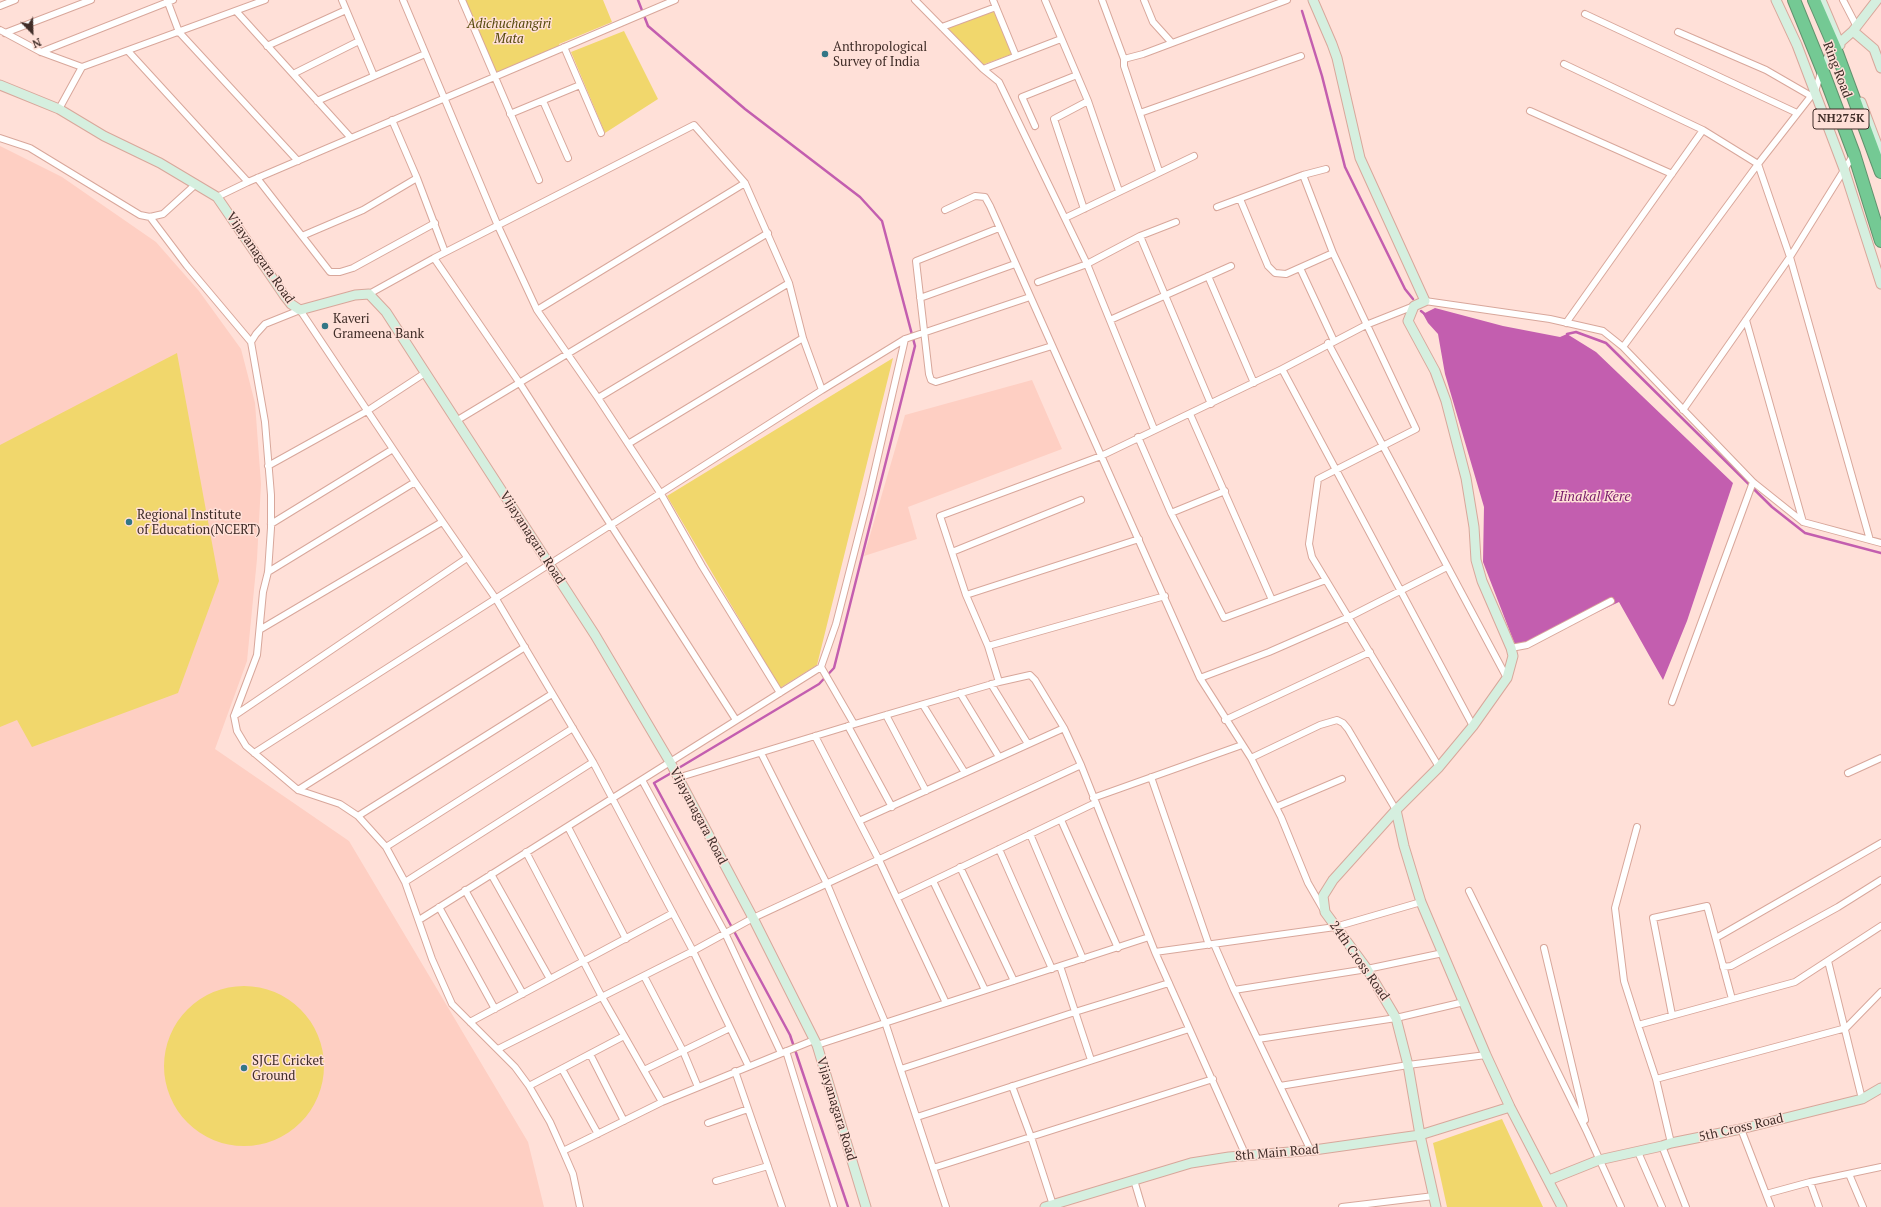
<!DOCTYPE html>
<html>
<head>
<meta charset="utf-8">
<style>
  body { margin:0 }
  #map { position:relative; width:1881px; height:1207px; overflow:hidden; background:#ffe0d8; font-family:"PT Serif",serif }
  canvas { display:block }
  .north { position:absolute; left:12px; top:12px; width:40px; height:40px; -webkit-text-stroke:3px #ffe0d8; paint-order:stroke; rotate:157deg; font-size:11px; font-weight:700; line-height:16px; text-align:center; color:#402d28 }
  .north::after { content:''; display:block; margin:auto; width:14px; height:18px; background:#402d28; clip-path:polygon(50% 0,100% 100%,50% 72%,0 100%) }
</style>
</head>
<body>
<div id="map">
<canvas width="1881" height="1207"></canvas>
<div class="north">N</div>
</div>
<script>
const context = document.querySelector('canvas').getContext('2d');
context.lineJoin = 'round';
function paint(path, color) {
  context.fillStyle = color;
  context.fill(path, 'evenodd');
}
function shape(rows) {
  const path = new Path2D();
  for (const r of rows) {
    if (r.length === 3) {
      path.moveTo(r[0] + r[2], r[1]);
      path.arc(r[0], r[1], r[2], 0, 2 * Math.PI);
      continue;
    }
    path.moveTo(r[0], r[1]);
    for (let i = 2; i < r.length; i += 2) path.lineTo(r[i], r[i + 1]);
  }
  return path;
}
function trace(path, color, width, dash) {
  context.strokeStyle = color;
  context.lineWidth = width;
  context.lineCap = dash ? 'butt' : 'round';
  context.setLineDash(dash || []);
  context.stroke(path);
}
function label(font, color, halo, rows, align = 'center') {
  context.font = font + ' "PT Serif",serif';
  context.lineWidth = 3;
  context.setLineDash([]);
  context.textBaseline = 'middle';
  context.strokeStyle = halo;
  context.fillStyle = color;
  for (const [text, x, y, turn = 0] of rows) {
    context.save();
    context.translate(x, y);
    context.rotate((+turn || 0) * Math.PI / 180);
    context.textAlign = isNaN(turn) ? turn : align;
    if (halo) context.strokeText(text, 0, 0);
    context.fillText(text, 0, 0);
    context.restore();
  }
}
const built = shape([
  [0,146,62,177,156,242,199,291,241,349,255,403,261,484,257,559,247,661,215,749,349,841,528,1142,544,1207,0,1207],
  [1032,380,1062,449,908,507,917,539,864,556,905,415]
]);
const green = shape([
  [462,0,603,0,612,22,559,44,561,49,499,75,497,71,493,73],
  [994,10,1012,54,982,65,946,29],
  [624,31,658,99,605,133,571,52],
  [177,353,219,581,178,693,32,747,17,720,0,727,0,445],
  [893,358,817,665,780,688,667,496],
  [244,1066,80],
  [1502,1119,1543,1207,1447,1207,1433,1143]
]);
const water = shape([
  [1435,308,1503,326,1560,337,1567,334,1596,352,1733,483,1687,621,1663,680,1619,602,1517,650,1483,562,1484,507,1445,374,1438,334,1428,323,1423,314]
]);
const stream = shape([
  [638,0,648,26,745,109,860,197,882,221,915,346,834,668,819,684,677,769],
  [1302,11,1322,76,1345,167,1405,289,1413,299],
  [1421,311,1426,315],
  [1567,334,1576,332,1606,343,1772,507,1805,533,1881,553],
  [673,772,654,783,790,1035,848,1207]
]);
const street = shape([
  [167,0,179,32,298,161],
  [342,0,374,76],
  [403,0,498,226,537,310,598,398,661,494,702,566,780,693],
  [462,0,539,180],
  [915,0,983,69,1061,39],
  [993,0,1016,56],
  [1045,0,1088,101,1119,191],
  [1102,0,1124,59,1143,54,1287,0],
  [1144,0,1153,22,1172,43],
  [1843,0,1857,27],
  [0,6,15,0],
  [236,11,351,138],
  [1585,14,1797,113],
  [942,27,996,7],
  [0,30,41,52,82,67],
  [1678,32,1766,70,1811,96],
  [5,33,91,0],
  [267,46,346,10],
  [564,47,601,133],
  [128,51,248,182],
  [41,52,173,0],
  [1124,59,1124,66,1159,171],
  [1564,64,1703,130,1758,164,1790,257,1870,540],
  [983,69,999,82,1087,264,1154,429],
  [1822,70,1815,91,1758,164,1623,347,1753,482,1803,522,1881,543],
  [293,74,359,41],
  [317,101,425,54],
  [543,101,568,158],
  [59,109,82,67,265,0],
  [1530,111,1672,174],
  [1140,113,1301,56],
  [510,114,580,85],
  [392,120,417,178,445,252],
  [1035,126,1022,97,1077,75],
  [0,138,30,148,140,215,150,217,163,214,196,184],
  [1303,175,1333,253,1416,429,1318,479,1309,544,1312,557,1439,767],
  [257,178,330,272,340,272,353,268,435,223],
  [217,197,248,182,675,0],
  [1240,199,1268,266,1275,273,1286,274,1333,253],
  [1217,207,1303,175,1326,169],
  [1084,209,1054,119,1088,101],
  [945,210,975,196,985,197,990,206,1200,678,1251,758,1281,817,1308,883,1323,909],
  [150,217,187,266,251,342],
  [1065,218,1194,156],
  [999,228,916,261,929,374,931,380,936,382,1052,346],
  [302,236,363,210,417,178],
  [1140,236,1211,404],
  [434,258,519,382,736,720],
  [1300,268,1334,341],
  [1208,276,1254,383],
  [1038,282,1087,264,1140,236,1176,222],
  [920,298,1015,264],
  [1425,301,1550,319,1603,331,1623,347],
  [537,310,745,183],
  [1110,320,1231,266],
  [1746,320,1803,522],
  [1566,323,1703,130],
  [1328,343,1507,678],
  [1282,369,1473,726],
  [822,390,905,339,1030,297],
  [598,398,789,283],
  [1683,410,1790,257,1854,154],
  [1190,414,1272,600],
  [456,421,768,233],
  [1138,437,1171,513,1224,618,1326,580],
  [628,444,803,338],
  [268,466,367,411,425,373],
  [1171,513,1225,491],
  [271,524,393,449],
  [952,552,1081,500],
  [268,572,415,482],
  [966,595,1139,539],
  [261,629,442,522],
  [988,646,1165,596],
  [1511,648,1527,645,1611,601],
  [821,667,854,724],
  [1200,678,1269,652,1349,617,1447,567],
  [999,682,988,646,966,595,940,516,1101,456,1282,369,1366,325,1414,306],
  [991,684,1028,744],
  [960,693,999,757],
  [1672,702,1753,482],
  [923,705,965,773],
  [886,715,926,791],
  [234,716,467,558],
  [1225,720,1370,652],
  [848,726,892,807],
  [815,736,879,860,946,1003],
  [254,753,822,390,803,338,789,283,745,183,694,125,434,258,369,294],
  [761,753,827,884,885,1022,946,1207],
  [1251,758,1320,725,1337,720,1343,723,1348,729,1396,810],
  [1848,773,1881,758],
  [1151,777,1209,945],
  [677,778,848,726,999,682,1030,675,1035,680,1064,728,1081,765,1155,952,1246,1156],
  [642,780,725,933,781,1053],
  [298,790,525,647],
  [1093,798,1242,745],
  [1276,807,1342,779],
  [358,816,552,694],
  [1061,820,1118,948],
  [859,821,1064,728],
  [568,827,626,939],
  [1637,827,1615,908,1624,981,1638,1025],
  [1030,834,1083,959],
  [386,847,573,728],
  [999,849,1052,969],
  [526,852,602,997,662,1102],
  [960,867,1014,981],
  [491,874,550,979],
  [933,881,985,990],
  [405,882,593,762],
  [465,890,523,994],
  [1469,891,1587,1132,1621,1207],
  [897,898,1095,803],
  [439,907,495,1009],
  [419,920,821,667,836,624,869,495,905,339],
  [1716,938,1881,843],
  [1214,944,1234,990,1311,1151],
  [1544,948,1585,1120],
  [1155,952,1335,927,1421,902],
  [1828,961,1862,1099],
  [1060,966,1091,1060],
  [1723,967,1731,966,1838,907,1881,880],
  [644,976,683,1051,698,1087],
  [1234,990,1367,969,1443,953],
  [1672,1015,1653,918,1707,906,1732,999],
  [470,1022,673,913],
  [1258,1039,1396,1018,1464,1002],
  [817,1045,1149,937],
  [498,1049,693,951,753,918,1081,765],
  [786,1051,834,1207],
  [590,1054,624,1121],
  [562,1069,598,1134],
  [901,1069,1075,1012,1169,983],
  [644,1070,730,1028],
  [735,1071,782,1207],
  [1656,1079,1846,1028,1881,992],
  [529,1086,624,1036],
  [1012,1086,1031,1137,1053,1205],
  [1280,1086,1408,1065,1486,1055],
  [917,1117,1189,1029],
  [708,1123,748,1109],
  [1741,1129,1771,1207],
  [1671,1143,1656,1079,1638,1025,1795,982,1881,926],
  [1662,1146,1686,1207],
  [563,1151,662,1102,814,1040],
  [1638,1152,1662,1207],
  [933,1168,1213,1079],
  [1849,1174,1863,1207],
  [1134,1180,1142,1207],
  [716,1181,768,1166],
  [1810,1182,1819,1207],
  [1766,1194,1810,1182,1881,1167],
  [580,1207,573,1174,563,1151,550,1122,529,1086,515,1067,452,1004,432,959,405,882,386,847,358,816,340,804,298,790,246,746,237,731,234,716,257,655,263,592,268,572,271,528,271,495,265,422,251,342,256,334,265,324,300,310,415,482,496,599,593,762,693,951,748,1065],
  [1342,1207,1434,1196]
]);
const secondary = shape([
  [1313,0,1332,44,1337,58,1360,158,1425,301,1414,306,1408,321,1435,371,1446,401,1466,478,1474,527,1476,560,1482,581,1511,648,1513,656,1507,678,1473,726,1439,767,1396,810,1333,880,1323,896,1325,912,1367,969,1396,1018,1408,1065,1420,1135,1436,1207],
  [1776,0,1797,45,1844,169,1881,284],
  [1821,0,1840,45],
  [1853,31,1874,49,1881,68],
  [1822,69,1835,47,1853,31,1877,0],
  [0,85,59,109,104,136,160,163,217,197,284,295,291,304,300,310,355,295,369,294,386,312,595,635,670,762,753,918,817,1045,866,1207],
  [1861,102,1881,155],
  [1396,810,1404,846,1421,902,1486,1055,1510,1107,1562,1207],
  [1549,1180,1599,1160,1662,1146,1671,1143,1741,1129,1862,1099,1881,1088],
  [1045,1207,1191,1163,1229,1157,1314,1150,1420,1135,1510,1107]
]);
const highway = shape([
  [1794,0,1822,69,1854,154,1881,241],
  [1814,0,1837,53,1881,172]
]);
const markers = [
  [825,54,4,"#327686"],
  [325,326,4,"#327686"],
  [129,522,4,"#327686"],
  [244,1068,4,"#327686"]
];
const shields = [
  [1841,119,56]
];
const shieldNames = [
  ["NH275K",1841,119]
];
const parkNames = [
  ["Adichuchangiri",509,24],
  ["Mata",509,39]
];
const poiNames = [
  ["Anthropological",833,47],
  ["Survey of India",833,62],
  ["Kaveri",333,319],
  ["Grameena Bank",333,334],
  ["Regional Institute",137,515],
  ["of Education(NCERT)",137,530],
  ["SJCE Cricket",252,1061],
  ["Ground",252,1076]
];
const streetNames = [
  ["Ring Road",1837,70,69],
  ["Vijayanagara Road",260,258,55],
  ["Vijayanagara Road",532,538,57],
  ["Vijayanagara Road",698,816,62],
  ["24th Cross Road",1359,961,55],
  ["Vijayanagara Road",836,1109,73],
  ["5th Cross Road",1741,1128,-13],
  ["8th Main Road",1277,1153,-5]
];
const waterNames = [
  ["Hinakal Kere",1592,497]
];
paint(built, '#fecfc3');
paint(green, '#f1d76c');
paint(water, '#c35eaf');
trace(stream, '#c35eaf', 2.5);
trace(street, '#d8a79b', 8);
trace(secondary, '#d8a79b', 11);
trace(highway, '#62926e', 14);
trace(street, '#fff', 6);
trace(secondary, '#d5efdf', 9);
trace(highway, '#74c994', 12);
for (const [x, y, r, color] of markers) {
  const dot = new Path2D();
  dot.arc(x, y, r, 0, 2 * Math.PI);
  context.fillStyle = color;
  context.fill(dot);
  trace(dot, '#ffe0d8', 1.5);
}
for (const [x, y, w] of shields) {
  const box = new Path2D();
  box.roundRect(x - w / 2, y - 10, w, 20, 3);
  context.fillStyle = '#ffe0d8';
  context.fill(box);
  trace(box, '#402d28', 1);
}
label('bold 12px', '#402d28', null, shieldNames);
label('italic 13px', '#55480b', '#ffe0d8', parkNames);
label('13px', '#402d28', '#ffe0d8', poiNames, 'left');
label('13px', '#402d28', '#ffe0d8', streetNames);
label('italic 14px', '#791d6a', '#ffe0d8', waterNames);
</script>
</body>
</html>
